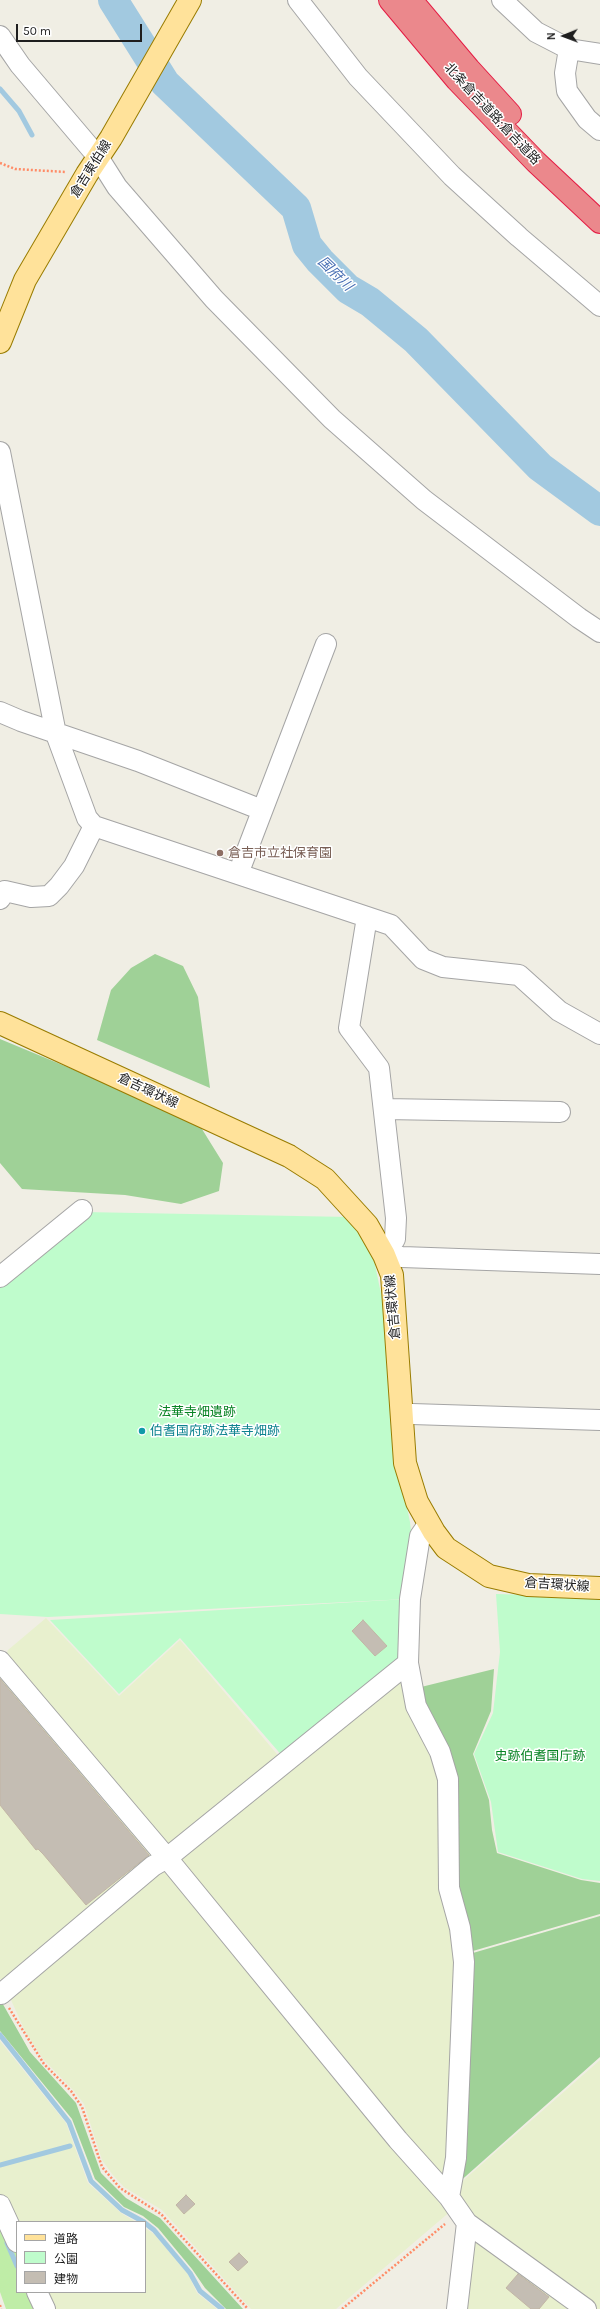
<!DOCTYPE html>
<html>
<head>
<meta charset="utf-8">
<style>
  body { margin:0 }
  #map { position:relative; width:600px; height:2309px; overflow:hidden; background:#f0eee4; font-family:Karla,"Noto Sans JP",sans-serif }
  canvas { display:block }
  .legend { position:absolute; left:16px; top:2221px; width:130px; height:72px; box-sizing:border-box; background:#fff; border:1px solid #a5a5a5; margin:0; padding:5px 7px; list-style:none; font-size:12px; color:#1e1e1e }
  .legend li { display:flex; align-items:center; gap:8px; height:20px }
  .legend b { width:20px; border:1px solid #a5a5a5 }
  .north { position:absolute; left:544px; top:16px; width:40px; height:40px; -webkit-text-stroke:3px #fff; paint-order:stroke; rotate:269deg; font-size:11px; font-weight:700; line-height:16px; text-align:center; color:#1e1e1e }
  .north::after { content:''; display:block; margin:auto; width:14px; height:18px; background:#1e1e1e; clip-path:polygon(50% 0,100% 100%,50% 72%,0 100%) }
  .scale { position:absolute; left:16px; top:24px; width:126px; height:18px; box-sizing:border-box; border:2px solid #1e1e1e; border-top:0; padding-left:5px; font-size:12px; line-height:14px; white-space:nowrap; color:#1e1e1e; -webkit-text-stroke:3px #fff; paint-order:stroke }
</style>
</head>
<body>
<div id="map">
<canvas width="600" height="2309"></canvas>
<ul class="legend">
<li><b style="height:5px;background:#ffe29a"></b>道路</li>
<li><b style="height:11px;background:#bffccc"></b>公園</li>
<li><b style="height:11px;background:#c4bdb3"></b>建物</li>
</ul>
<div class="north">N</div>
<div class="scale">50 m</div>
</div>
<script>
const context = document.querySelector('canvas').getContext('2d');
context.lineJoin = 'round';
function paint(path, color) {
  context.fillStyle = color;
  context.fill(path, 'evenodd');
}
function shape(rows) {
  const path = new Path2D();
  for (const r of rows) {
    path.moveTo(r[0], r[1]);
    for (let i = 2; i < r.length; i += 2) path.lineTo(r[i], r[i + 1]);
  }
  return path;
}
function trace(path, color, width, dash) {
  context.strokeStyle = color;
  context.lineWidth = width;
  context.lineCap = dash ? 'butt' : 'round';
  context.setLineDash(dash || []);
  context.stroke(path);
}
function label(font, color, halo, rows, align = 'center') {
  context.font = font + ' Karla,"Noto Sans JP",sans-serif';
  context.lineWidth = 3;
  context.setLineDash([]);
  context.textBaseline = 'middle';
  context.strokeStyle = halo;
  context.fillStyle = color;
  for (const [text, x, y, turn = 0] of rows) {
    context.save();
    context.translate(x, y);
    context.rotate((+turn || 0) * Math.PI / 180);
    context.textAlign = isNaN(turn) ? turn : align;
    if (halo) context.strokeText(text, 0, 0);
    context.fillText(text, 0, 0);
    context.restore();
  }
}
const farmland = shape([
  [46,1618,119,1696,180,1640,282,1760,171,1848,6,1655,8,1650],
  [0,1668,104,1796,97,1795,102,1800,106,1800,155,1854,7,1981,0,1979],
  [405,1669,440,1763,456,1932,449,2189,175,1858],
  [162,1866,452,2210,336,2309,251,2309,162,2210,124,2187,112,2174,102,2160,84,2104,74,2091,43,2059,25,2031,11,2000,11,1992],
  [0,2041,66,2123,88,2183,121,2213,136,2222,17,2222,17,2235,0,2195],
  [600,2060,600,2309,596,2309,469,2215,458,2197,457,2186],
  [145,2228,154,2234,188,2274,197,2293,217,2309,49,2309,41,2292,145,2292],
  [470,2233,576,2309,461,2309]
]);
const grass = shape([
  [0,2214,17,2253,17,2292,34,2292,41,2309,6,2309,0,2292]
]);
const forest = shape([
  [155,954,183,966,198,997,210,1088,97,1040,111,990,131,968],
  [0,1039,197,1121,223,1163,219,1191,181,1204,125,1195,22,1189,0,1163],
  [494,1669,491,1711,473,1754,489,1800,492,1830,497,1853,581,1880,600,1883,600,1914,466,1953,452,1886,452,1793,417,1688],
  [600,1916,600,2057,457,2184,466,1955],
  [0,1999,30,2052,76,2103,101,2173,126,2198,160,2218,243,2309,226,2309,205,2288,192,2269,158,2228,143,2216,124,2207,95,2179,72,2119,0,2031]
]);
const park = shape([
  [83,1212,350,1217,372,1250,386,1318,399,1469,410,1522,412,1540,407,1599,48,1617,0,1614,0,1281],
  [496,1594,600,1597,600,1881,582,1879,498,1852,491,1802,474,1754,493,1713,500,1652],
  [407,1599,406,1655,284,1758,180,1638,119,1694,50,1620]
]);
const stream = shape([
  [0,89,19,111,32,135],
  [0,2035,69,2122,91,2181,122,2210,144,2222],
  [0,2165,70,2146],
  [145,2223,154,2230,190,2273,200,2291,222,2309],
  [7,2243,17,2266]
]);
const river = shape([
  [113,0,165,83,296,208,307,245,320,261,348,289,370,302,416,340,540,467,600,511]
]);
const building = shape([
  [363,1620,387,1646,375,1656,352,1631,363,1620],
  [0,1679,149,1855,86,1905,43,1854,38,1849,36,1850,0,1805,0,1679],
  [186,2195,195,2204,184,2214,176,2205,186,2195],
  [239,2253,248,2262,238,2271,229,2262,239,2253],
  [518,2274,549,2297,539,2309,531,2309,506,2288,518,2274]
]);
const path = shape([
  [0,163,15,169,66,172],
  [9,2008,44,2064,71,2091,82,2107,102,2167,120,2188,161,2214,248,2309],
  [0,2305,1,2309],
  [342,2309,445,2224]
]);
const minor = shape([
  [298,0,358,77,452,176,519,237,600,306],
  [502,0,536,32,569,49,600,54],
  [0,36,20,65,98,157,117,187,214,299,332,419,424,500,579,618,600,632],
  [569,49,565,73,567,91,587,119,600,130],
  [0,452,56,734,87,818,94,826,391,925,423,959,443,967,519,975,559,1011,600,1034],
  [0,712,21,721,138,761,262,810],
  [238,874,326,644],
  [0,899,5,891,31,897,49,896,59,886,74,866,94,826],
  [367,917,349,1028,379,1068,396,1218,395,1239,384,1255,402,1257,600,1264],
  [385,1109,560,1112],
  [0,1277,82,1210],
  [412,1414,600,1420],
  [429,1523,420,1536,410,1599,408,1663,416,1706,440,1752,448,1779,449,1888,460,1928,464,1962,456,2158,449,2197],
  [0,1661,167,1858,398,2140,449,2197,467,2223,586,2309],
  [1,1994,153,1866,167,1858,408,1663],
  [0,2205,17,2242],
  [37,2292,45,2309],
  [457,2309,467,2223]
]);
const major = shape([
  [0,342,25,280,87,174,111,138,190,0],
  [0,1023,289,1156,325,1179,367,1225,384,1255,392,1275,405,1463,417,1502,434,1532,446,1548,489,1576,528,1585,600,1588]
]);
const highway = shape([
  [390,0,457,80,536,162,600,222],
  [411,0,469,69,510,114]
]);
const markers = [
  [220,853,4,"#8d6e63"],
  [142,1431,4,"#0f9aa8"]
];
const streetNames = [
  ["北条倉吉道路;倉吉道路",492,114,47],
  ["倉吉東伯線",91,169,-58],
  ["倉吉環状線",148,1091,25],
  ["倉吉環状線",393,1307,-95],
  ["倉吉環状線",557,1585,4]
];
const educationNames = [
  ["倉吉市立社保育園",228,853]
];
const parkNames = [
  ["法華寺畑遺跡",197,1412],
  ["史跡伯耆国庁跡",540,1756]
];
const cultureNames = [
  ["伯耆国府跡法華寺畑跡",150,1431]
];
const waterNames = [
  ["国府川",335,274,44]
];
paint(farmland, '#e8f0ce');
paint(grass, '#bfeda7');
paint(forest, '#9fd197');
paint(park, '#bffccc');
trace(stream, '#a2c9e0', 5);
trace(river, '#a2c9e0', 30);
paint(building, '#c4bdb3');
trace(building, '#c2b6a5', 1);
trace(minor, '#a5a5a5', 22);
trace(major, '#997c00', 24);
trace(highway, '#e41b43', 24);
trace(path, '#ff8b66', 2.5, [2, 2]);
trace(minor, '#fff', 20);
trace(major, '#ffe29a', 22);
trace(highway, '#eb888c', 22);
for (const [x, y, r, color] of markers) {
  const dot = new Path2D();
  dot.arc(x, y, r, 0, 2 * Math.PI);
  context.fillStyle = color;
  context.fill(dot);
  trace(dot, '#fff', 1.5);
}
label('13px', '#1e1e1e', '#fff', streetNames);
label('13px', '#785e54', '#fff', educationNames, 'left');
label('13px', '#068322', '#fff', parkNames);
label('13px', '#0d838f', '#fff', cultureNames, 'left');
label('italic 14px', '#466db3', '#fff', waterNames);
</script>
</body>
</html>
